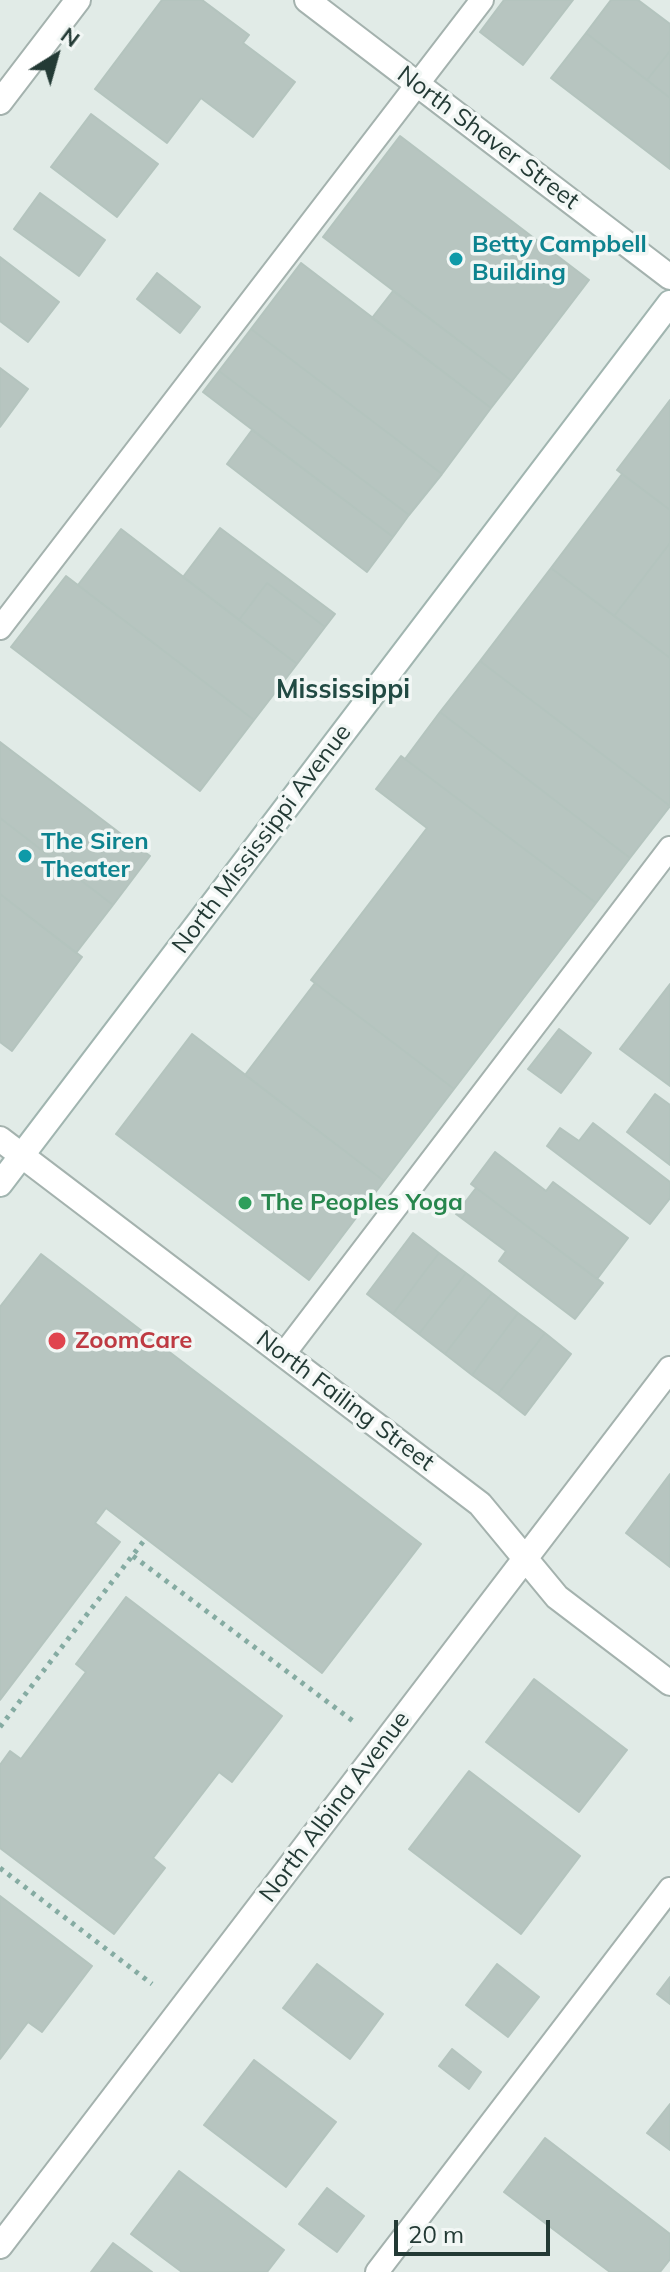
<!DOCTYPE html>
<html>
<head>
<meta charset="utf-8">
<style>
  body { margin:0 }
  #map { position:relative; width:670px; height:2272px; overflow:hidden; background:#e1ebe7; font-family:Mulish,sans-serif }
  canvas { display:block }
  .north { position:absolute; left:16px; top:16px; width:80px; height:80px; -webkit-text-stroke:6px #f2f7f5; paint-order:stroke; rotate:37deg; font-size:22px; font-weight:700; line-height:32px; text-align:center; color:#233a35 }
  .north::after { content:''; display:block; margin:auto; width:28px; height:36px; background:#233a35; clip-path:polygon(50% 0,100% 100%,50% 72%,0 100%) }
  .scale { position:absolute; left:394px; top:2220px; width:156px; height:36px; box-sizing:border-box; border:4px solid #233a35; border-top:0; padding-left:10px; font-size:24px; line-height:28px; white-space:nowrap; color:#233a35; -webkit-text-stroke:6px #f2f7f5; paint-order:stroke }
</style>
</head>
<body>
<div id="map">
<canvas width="670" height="2272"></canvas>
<div class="north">N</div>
<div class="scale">20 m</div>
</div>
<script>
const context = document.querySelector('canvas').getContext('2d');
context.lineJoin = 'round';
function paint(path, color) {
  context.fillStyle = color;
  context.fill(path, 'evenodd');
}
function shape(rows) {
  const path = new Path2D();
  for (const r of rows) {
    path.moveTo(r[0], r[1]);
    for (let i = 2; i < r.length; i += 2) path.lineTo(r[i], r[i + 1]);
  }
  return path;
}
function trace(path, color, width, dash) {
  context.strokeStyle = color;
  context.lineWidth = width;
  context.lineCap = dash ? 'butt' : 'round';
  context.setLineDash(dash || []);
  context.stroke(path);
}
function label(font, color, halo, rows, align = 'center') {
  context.font = font + ' Mulish,sans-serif';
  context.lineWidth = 7;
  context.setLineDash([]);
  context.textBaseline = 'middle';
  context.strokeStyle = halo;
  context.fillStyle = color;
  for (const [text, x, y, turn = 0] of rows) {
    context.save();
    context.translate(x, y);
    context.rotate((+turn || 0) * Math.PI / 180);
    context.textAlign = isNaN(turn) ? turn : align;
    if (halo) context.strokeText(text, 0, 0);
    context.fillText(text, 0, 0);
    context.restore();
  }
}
const building = shape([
  [162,0,202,0,249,35,243,43,295,82,253,137,201,98,167,143,95,89,162,0],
  [504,0,573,0,523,65,480,32,504,0],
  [611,0,638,0,670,24,670,51,647,80,586,33,611,0],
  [586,33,670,98,670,169,551,78,586,33],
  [670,51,670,98,647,80,670,51],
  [91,114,158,164,117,217,51,167,91,114],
  [400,136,589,280,512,381,323,237,400,136],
  [40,193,105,240,79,276,14,229,40,193],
  [0,257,59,302,28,342,0,321,0,257],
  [301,263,491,408,442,474,251,329,301,263],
  [157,273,200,307,180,333,137,299,157,273],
  [393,291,512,381,491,408,372,318,393,291],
  [251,329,442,474,409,515,219,371,251,329],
  [0,368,28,389,0,427,0,368],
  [219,371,409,515,393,537,203,392,219,371],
  [670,400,670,510,617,470,670,400],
  [252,430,393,537,367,572,227,464,252,430],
  [622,474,670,510,670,543,614,616,551,568,622,474],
  [220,528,335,614,325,627,267,583,239,620,183,577,220,528],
  [121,529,297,664,254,720,78,585,121,529],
  [670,543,670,658,614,616,670,543],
  [551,568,670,658,670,806,480,661,551,568],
  [66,576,254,720,200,791,11,647,66,576],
  [267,583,325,627,297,664,239,620,267,583],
  [480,661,670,806,630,858,440,712,480,661],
  [440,712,630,858,596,903,405,759,440,712],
  [0,742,150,856,113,905,0,818,0,742],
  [401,756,596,903,454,1089,311,980,427,828,376,789,401,756],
  [0,818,113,905,76,953,0,894,0,818],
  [0,894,82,957,12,1051,0,1042,0,894],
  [315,983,454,1089,384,1181,245,1075,315,983],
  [670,984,670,1086,620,1049,670,984],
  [559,1029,591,1053,561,1093,528,1069,559,1029],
  [192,1034,384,1181,309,1280,116,1134,192,1034],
  [655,1094,670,1105,670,1165,627,1132,655,1094],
  [593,1123,670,1182,670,1198,650,1224,547,1146,560,1128,579,1141,593,1123],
  [495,1152,546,1191,553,1182,628,1238,597,1279,471,1184,495,1152],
  [476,1188,603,1283,575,1319,499,1261,506,1251,456,1214,476,1188],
  [413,1233,439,1253,393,1314,367,1294,413,1233],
  [439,1253,466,1273,419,1334,393,1314,439,1253],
  [41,1254,421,1544,322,1673,106,1508,95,1523,120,1542,0,1700,0,1307,41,1254],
  [466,1273,492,1293,445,1354,419,1334,466,1273],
  [492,1293,518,1313,472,1375,445,1354,492,1293],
  [518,1313,545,1333,498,1394,472,1375,518,1313],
  [545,1333,571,1354,525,1415,498,1394,545,1333],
  [670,1474,670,1567,626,1533,670,1474],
  [126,1597,282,1716,232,1782,219,1772,153,1858,165,1868,114,1934,0,1848,0,1765,10,1751,21,1759,86,1672,76,1664,126,1597],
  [534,1679,627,1750,579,1812,486,1742,534,1679],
  [469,1771,580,1856,521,1934,409,1849,469,1771],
  [0,1896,92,1966,42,2032,28,2022,0,2059,0,1896],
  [317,1964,383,2014,350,2059,283,2008,317,1964],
  [497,1964,539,1997,508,2037,466,2005,497,1964],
  [670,1977,670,2004,657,1994,670,1977],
  [452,2049,481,2072,469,2089,439,2066,452,2049],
  [254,2060,336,2122,286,2187,204,2125,254,2060],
  [670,2104,670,2150,647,2133,670,2104],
  [545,2138,670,2234,670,2259,660,2272,610,2272,504,2192,545,2138],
  [179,2171,284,2250,267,2272,182,2272,131,2234,179,2171],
  [327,2188,364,2216,337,2252,299,2224,327,2188],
  [113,2243,152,2272,91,2272,113,2243]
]);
const path = shape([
  [133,1556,353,1721],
  [0,1727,146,1538],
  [0,1868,152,1984]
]);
const lane = shape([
  [0,628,482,0],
  [283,1355,670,848],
  [377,2272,670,1889]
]);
const street = shape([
  [307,0,670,277],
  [0,102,78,0],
  [0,1139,480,1504,557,1597,670,1683],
  [0,2246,670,1369]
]);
const secondary = shape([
  [0,1184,670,303]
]);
const markers = [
  [456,259,8,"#0f9aa8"],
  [25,856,8,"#0f9aa8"],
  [245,1203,8,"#2e9e5b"],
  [57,1341,10,"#e0444e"]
];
const streetNames = [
  ["North Shaver Street",488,138,37],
  ["North Mississippi Avenue",262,839,-53],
  ["North Failing Street",345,1401,37],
  ["North Albina Avenue",335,1807,-53]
];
const cultureNames = [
  ["Betty Campbell",472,245],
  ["Building",472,273],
  ["The Siren",41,842],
  ["Theater",41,870]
];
const leisureNames = [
  ["The Peoples Yoga",261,1203]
];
const healthNames = [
  ["ZoomCare",75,1341]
];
const neighbourhoodNames = [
  ["Mississippi",343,690]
];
paint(building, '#b7c5c0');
trace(building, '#b4c4be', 2);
trace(lane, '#a4b2ae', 26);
trace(street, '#a4b2ae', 28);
trace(secondary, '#a1b5b0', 28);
trace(path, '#85aba2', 5, [4, 6]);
trace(lane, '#fff', 22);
trace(street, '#fff', 24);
trace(secondary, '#fff', 24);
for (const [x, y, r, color] of markers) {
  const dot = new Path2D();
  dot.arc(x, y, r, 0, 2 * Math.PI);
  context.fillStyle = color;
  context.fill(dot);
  trace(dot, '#f2f7f5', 3);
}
label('24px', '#233a35', '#f2f7f5', streetNames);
label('bold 24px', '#0d838f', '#f2f7f5', cultureNames, 'left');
label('bold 24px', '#27864d', '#f2f7f5', leisureNames, 'left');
label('bold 24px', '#be3a42', '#f2f7f5', healthNames, 'left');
label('bold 26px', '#214a43', '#f2f7f5', neighbourhoodNames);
</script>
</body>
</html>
